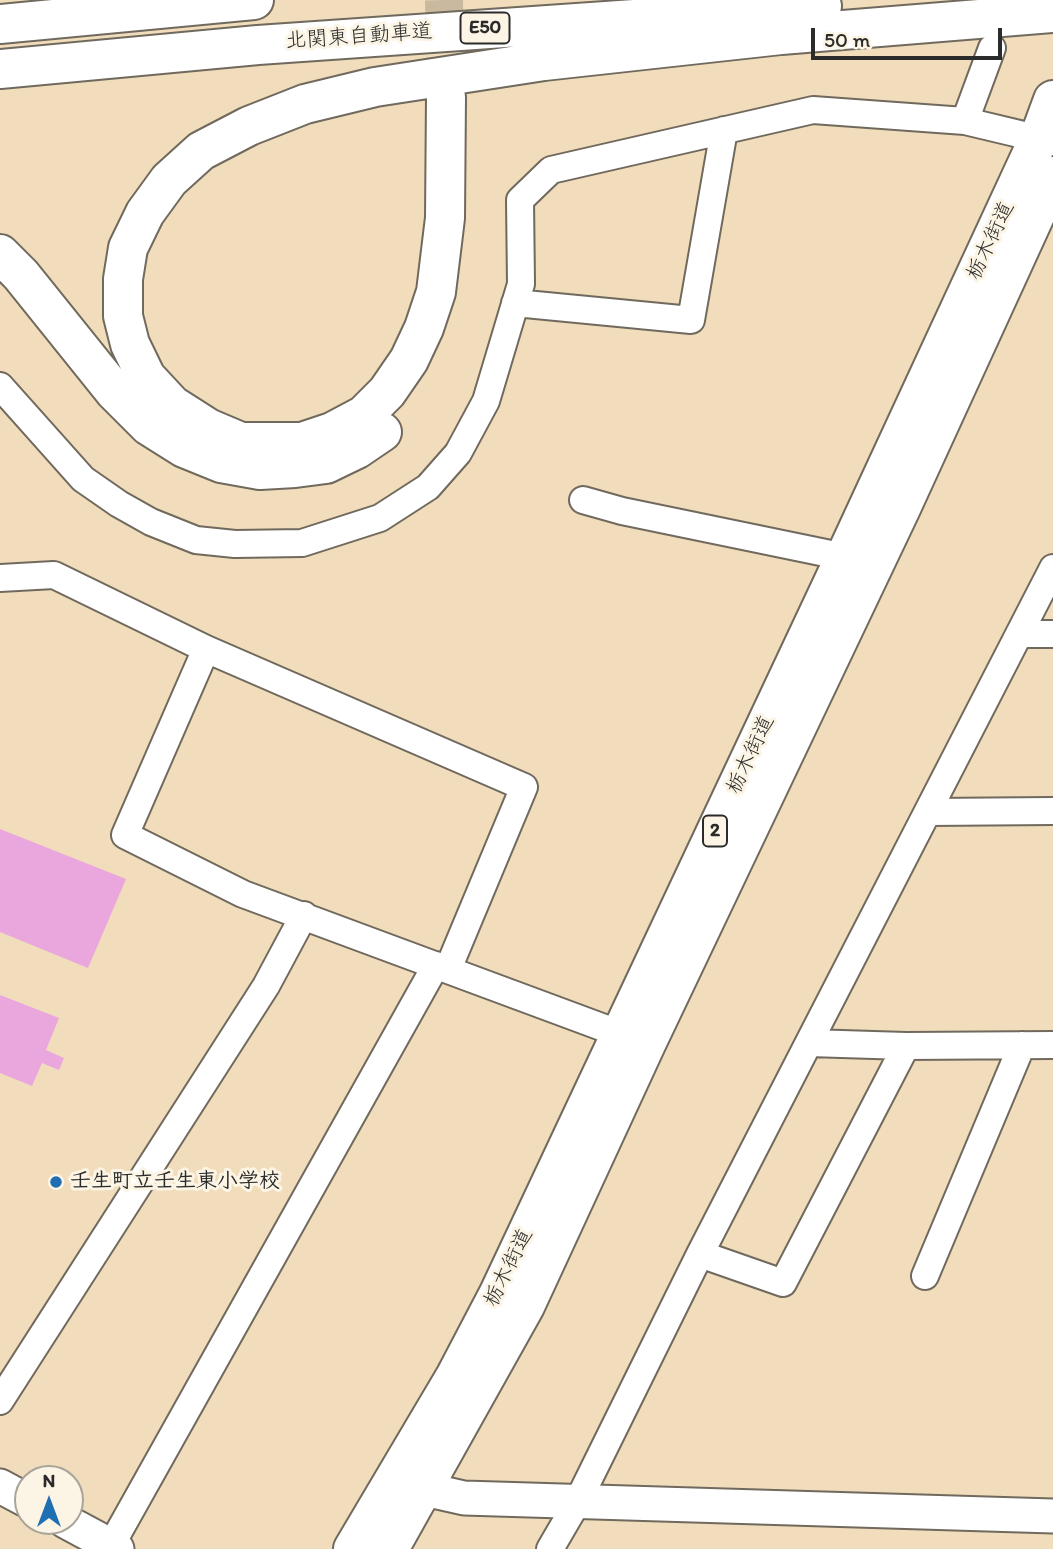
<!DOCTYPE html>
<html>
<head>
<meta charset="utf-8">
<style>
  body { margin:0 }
  #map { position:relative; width:1053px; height:1549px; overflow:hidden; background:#f1dcbb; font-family:Itim,sans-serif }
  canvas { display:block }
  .north { position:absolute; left:14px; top:1465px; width:70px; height:70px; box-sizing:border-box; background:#fcf5e5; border:2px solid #a8a49b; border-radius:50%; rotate:0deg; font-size:19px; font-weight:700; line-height:28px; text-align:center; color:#2b2b2b }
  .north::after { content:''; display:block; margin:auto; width:24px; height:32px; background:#1f6fb2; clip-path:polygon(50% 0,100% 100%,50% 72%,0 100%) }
  .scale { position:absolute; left:811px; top:28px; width:191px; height:32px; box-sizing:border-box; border:4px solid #2b2b2b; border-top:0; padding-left:9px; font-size:21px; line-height:24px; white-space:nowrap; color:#2b2b2b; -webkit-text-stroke:5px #fcf5e5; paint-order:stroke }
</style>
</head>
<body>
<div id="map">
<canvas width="1053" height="1549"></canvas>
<div class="north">N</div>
<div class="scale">50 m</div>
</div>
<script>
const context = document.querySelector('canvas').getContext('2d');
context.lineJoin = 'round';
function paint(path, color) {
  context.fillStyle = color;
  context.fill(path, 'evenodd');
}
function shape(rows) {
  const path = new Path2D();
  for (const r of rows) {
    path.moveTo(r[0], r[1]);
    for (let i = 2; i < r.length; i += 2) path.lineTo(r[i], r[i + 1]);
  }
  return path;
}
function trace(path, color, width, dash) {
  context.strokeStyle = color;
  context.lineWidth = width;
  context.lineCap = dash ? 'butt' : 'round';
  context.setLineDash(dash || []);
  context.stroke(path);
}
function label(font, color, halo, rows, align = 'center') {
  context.font = font + ' Itim,"Klee One",sans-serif';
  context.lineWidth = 6;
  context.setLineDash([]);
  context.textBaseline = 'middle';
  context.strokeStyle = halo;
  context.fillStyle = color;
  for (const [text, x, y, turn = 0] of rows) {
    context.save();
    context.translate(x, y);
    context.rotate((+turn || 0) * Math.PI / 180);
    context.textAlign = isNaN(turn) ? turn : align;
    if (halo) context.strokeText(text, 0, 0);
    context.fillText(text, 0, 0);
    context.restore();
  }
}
const building = shape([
  [0,829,126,879,88,968,0,932],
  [0,995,59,1018,46,1050,64,1058,59,1070,42,1063,32,1086,0,1073]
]);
const motorwayTunnel = shape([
  [444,0,446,97]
]);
const minor = shape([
  [965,121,992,48],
  [515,303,691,320,724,130],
  [0,386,83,479,119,504,151,522,196,540,235,544,302,543,380,518,428,487,458,453,486,401,521,284,520,200,551,170,813,110,965,121,1053,142],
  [583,500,622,511,845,557],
  [0,578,54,575,206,649,125,835,243,894,634,1039],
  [1019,634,1053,634],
  [206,649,524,787,448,969],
  [928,812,1053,811],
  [809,1043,906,1046,1053,1045],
  [700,1254,783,1283,906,1046],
  [925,1276,1022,1045],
  [0,1401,266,986,304,915],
  [109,1549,436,965],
  [550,1549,578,1501,700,1254,1053,568]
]);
const tertiary = shape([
  [399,1479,424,1489,464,1498,1053,1516],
  [0,1486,28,1501],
  [65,1521,117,1549]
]);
const primary = shape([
  [353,1549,455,1377,499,1293,845,557,1039,138,1053,100],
  [389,1549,525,1306,646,1044,901,508,1053,176]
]);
const motorway = shape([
  [0,24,254,0],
  [0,69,258,45,822,6],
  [446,97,445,218,436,292,424,328,409,360,387,392,364,415,332,432,302,442,241,442,208,428,172,405,146,377,130,344,123,316,123,279,128,248,145,213,169,180,201,151,249,126,305,104,375,87,544,61,781,35,1053,13],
  [0,254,21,275,115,392,149,426,184,448,221,463,260,470,295,468,326,464,357,449,382,432]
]);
const markers = [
  [56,1182,7,"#1f6fb2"]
];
const shields = [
  [485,28,49],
  [715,831,24]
];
const shieldNames = [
  ["E50",485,28],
  ["2",715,831]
];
const streetNames = [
  ["北関東自動車道",359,37,-4],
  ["栃木街道",991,241,-65],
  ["栃木街道",751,755,-65],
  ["栃木街道",509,1268,-64]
];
const poiNames = [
  ["壬生町立壬生東小学校",70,1182]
];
paint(building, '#e9a7dd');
trace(motorwayTunnel, '#c9b99e', 38, [38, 19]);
trace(minor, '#70695d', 30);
trace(tertiary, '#70695d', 37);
trace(primary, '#70695d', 42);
trace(motorway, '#70695d', 42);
trace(minor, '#fff', 26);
trace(tertiary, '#fff', 33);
trace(primary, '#fff', 38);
trace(motorway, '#fff', 38);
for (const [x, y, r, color] of markers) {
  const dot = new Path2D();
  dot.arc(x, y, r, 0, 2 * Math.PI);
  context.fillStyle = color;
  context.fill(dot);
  trace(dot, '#fcf5e5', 2.5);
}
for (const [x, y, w] of shields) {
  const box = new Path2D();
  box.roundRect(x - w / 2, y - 15.5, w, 31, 5);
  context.fillStyle = '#fcf5e5';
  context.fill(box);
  trace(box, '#2b2b2b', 2);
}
label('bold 19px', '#2b2b2b', null, shieldNames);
label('21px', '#2b2b2b', '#fcf5e5', streetNames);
label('bold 21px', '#2b2b2b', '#fcf5e5', poiNames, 'left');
</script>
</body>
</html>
